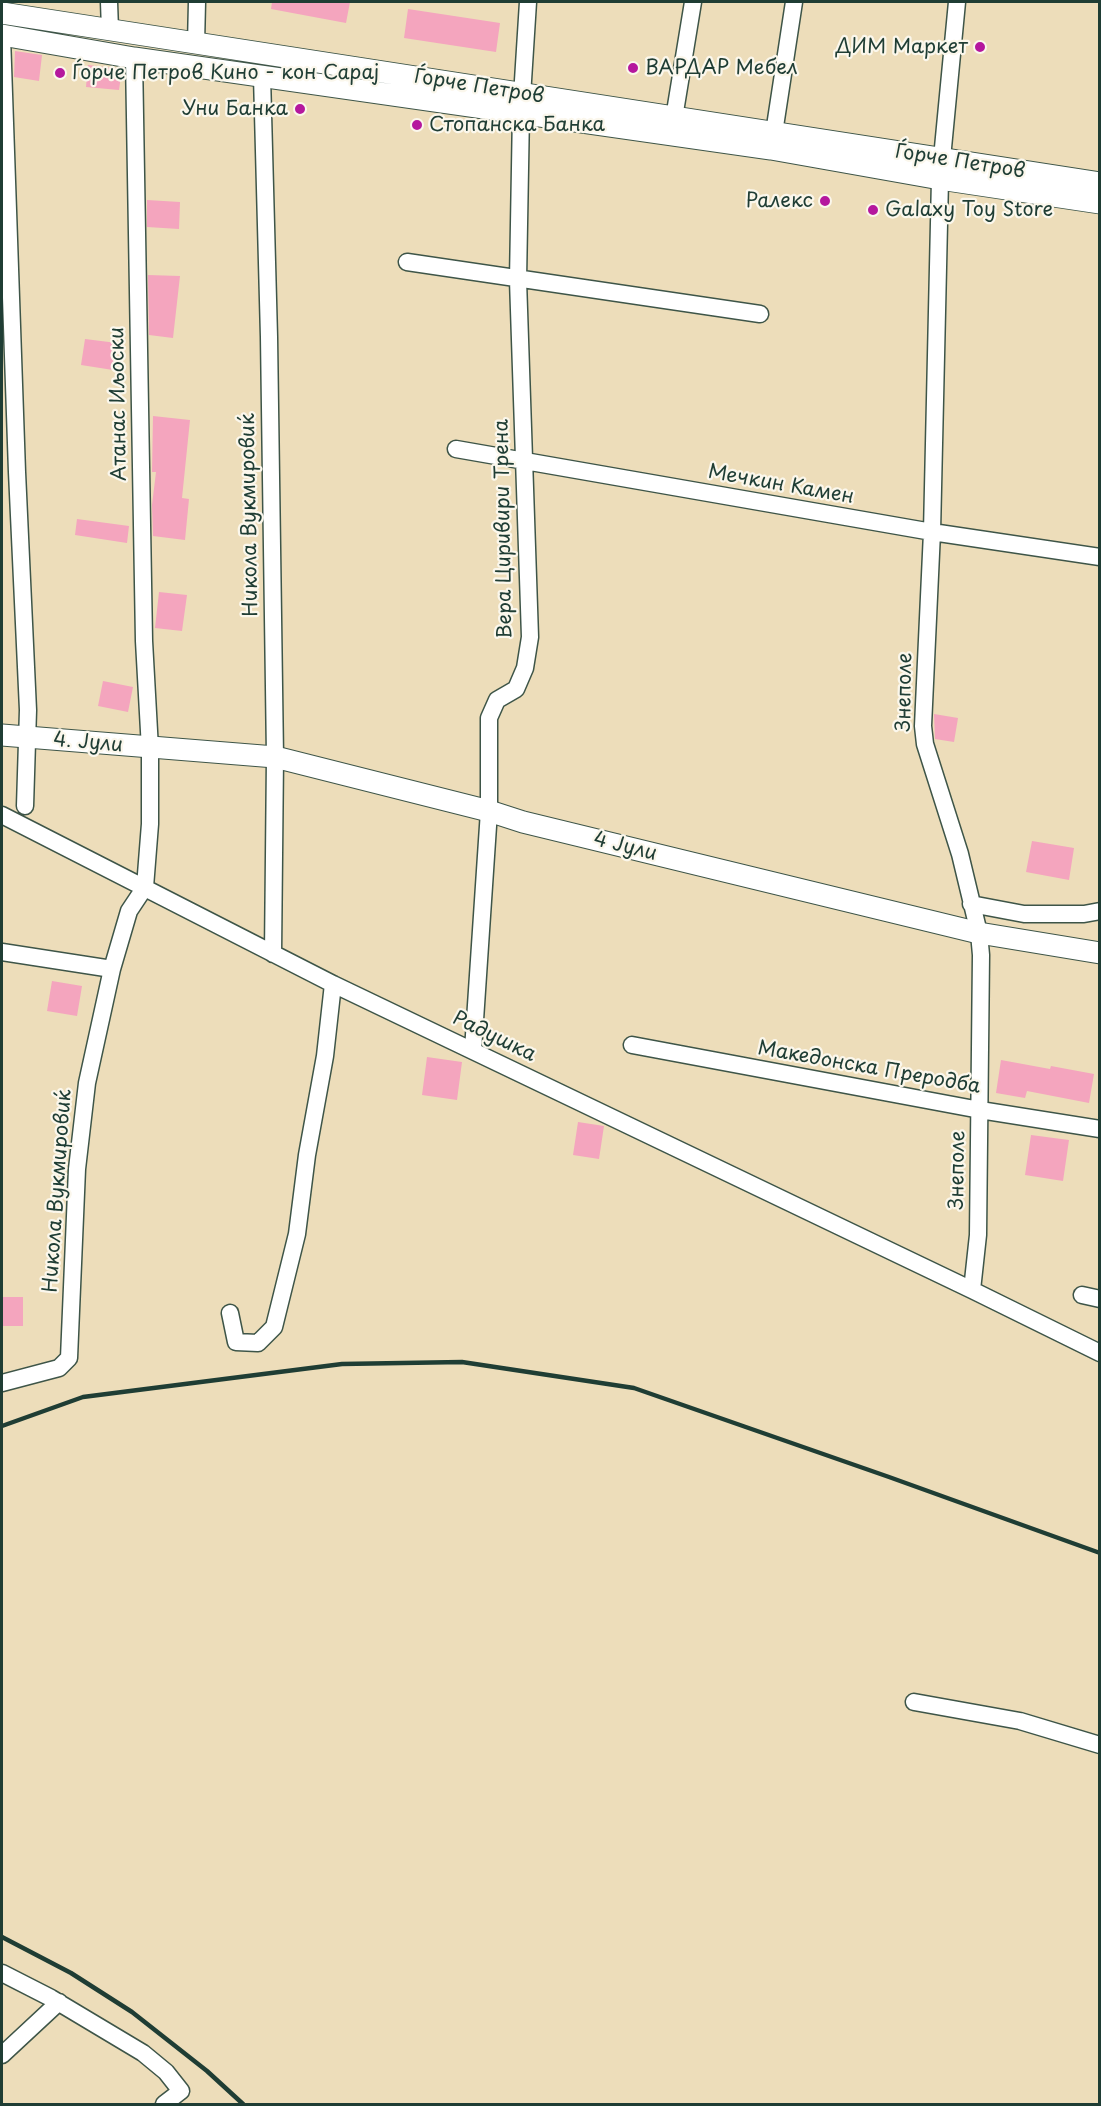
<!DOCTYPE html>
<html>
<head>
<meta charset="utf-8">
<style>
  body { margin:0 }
  #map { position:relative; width:1101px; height:2106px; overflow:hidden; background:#edddba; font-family:"Playpen Sans",sans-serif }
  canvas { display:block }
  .frame { position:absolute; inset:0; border:3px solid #1f3d34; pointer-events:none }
</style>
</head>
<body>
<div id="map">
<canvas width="1101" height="2106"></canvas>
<div class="frame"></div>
</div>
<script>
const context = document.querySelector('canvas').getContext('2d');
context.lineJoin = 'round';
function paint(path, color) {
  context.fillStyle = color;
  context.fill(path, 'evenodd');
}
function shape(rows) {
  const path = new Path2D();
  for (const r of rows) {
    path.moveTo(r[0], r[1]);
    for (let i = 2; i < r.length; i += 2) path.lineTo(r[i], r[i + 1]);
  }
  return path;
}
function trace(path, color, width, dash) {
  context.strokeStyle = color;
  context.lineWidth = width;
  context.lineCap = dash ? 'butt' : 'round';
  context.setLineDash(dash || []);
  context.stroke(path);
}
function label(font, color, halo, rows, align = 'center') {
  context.font = font + ' "Playpen Sans",sans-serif';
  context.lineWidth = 4.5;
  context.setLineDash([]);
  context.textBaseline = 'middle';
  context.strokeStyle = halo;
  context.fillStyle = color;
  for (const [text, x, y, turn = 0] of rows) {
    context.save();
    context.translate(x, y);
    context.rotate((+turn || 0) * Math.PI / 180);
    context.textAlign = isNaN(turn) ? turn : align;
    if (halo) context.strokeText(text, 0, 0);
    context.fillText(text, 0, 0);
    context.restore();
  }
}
const building = shape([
  [272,2,350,2,346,23,271,9],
  [408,9,500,23,496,52,404,38],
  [15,51,42,55,39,81,14,77],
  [88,65,122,69,119,90,86,87],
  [147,200,180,202,179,229,147,227],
  [148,275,180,276,173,338,149,335],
  [85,339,117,343,113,370,81,365],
  [153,416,190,420,182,498,189,499,185,540,153,536,152,505,156,472,152,472],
  [77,519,129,526,127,543,75,535],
  [159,592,187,595,182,631,155,628],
  [103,681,133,687,128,712,98,706],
  [934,714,958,718,954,742,935,739],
  [1032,841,1074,848,1069,880,1026,872],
  [52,981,82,986,77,1016,47,1011],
  [427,1057,462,1062,457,1100,422,1095],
  [1001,1060,1050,1069,1051,1066,1094,1074,1089,1103,1027,1091,1025,1098,996,1093],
  [578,1122,604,1126,599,1159,573,1155],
  [1031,1135,1069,1140,1063,1181,1025,1175],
  [2,1297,23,1297,23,1326,2,1326]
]);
const minor = shape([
  [109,2,110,30],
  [957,2,940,179,932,532,923,726,925,744,960,854,979,933,981,955,978,1235,972,1290],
  [2,36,17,472,28,710,25,806],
  [196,44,197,2],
  [262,76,269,337,275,757,273,954],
  [674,118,693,2],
  [774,133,794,2],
  [407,262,760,314],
  [456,449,932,532,1100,557],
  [2,815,333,984,972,1290,1100,1353],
  [971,904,1024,914,1084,914,1100,911],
  [2,952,112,969],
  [632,1045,980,1110,1100,1129],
  [473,1050,489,811,489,718,497,700,516,689,525,668,530,637,518,280,521,112,528,2],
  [1082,1295,1100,1299],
  [230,1313,236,1342,258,1343,274,1327,297,1234,307,1155,325,1056,333,984],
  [2,1383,59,1368,69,1358,77,1169,87,1083,112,969,129,911,145,887,150,824,150,749,144,641,134,58],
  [914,1702,1020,1721,1100,1745],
  [2,1973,51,1998,143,2053,166,2072,181,2091,164,2104],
  [2,2055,59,2002]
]);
const tertiary = shape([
  [2,13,1100,183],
  [2,35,134,58,771,149,940,179,1100,203],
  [2,735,275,757,489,811,523,822,979,933,1100,953]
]);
const rail = shape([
  [2,1426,83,1397,342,1364,462,1362,634,1388,889,1477,1100,1553],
  [2,1937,71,1973,132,2012,207,2071,243,2104]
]);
const markers = [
  [980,47,6,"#b5179e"],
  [633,68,6,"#b5179e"],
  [60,73,6,"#b5179e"],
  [300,109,6,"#b5179e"],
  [417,125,6,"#b5179e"],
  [825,201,6,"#b5179e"],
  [873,210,6,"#b5179e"]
];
const poiNames = [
  ["ДИМ Маркет",968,47,"right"],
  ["ВАРДАР Мебел",645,68],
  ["Ѓорче Петров Кино - кон Сарај",72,73],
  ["Уни Банка",288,109,"right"],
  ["Стопанска Банка",429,125],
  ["Ралекс",813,201,"right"],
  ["Galaxy Toy Store",885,210]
];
const streetNames = [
  ["Ѓорче Петров",479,87,9],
  ["Ѓорче Петров",960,162,9],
  ["Aтанас Иљоски",119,404,-91],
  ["Мечкин Камен",781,485,10],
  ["Никола Вукмировиќ",250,515,-91],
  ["Вера Циривири Трена",504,529,-91],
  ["Знеполе",905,692,-89],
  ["4. Јули",88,743,5],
  ["4 Јули",625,847,14],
  ["Радушка",494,1037,26],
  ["Македонска Преродба",869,1068,10],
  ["Знеполе",958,1170,-89],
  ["Никола Вукмировиќ",58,1191,-86]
];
paint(building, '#f4a5be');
trace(minor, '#3e5548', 19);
trace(tertiary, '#3e5548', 23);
trace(minor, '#fff', 16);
trace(tertiary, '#fff', 21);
trace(rail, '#1f3d34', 4.5);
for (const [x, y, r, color] of markers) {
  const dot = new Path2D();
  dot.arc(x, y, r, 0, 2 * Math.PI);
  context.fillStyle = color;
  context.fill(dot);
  trace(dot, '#fbf7ec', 2);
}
label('20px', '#1f3d34', '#fbf7ec', poiNames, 'left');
label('20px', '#1f3d34', '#fbf7ec', streetNames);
</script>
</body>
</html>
